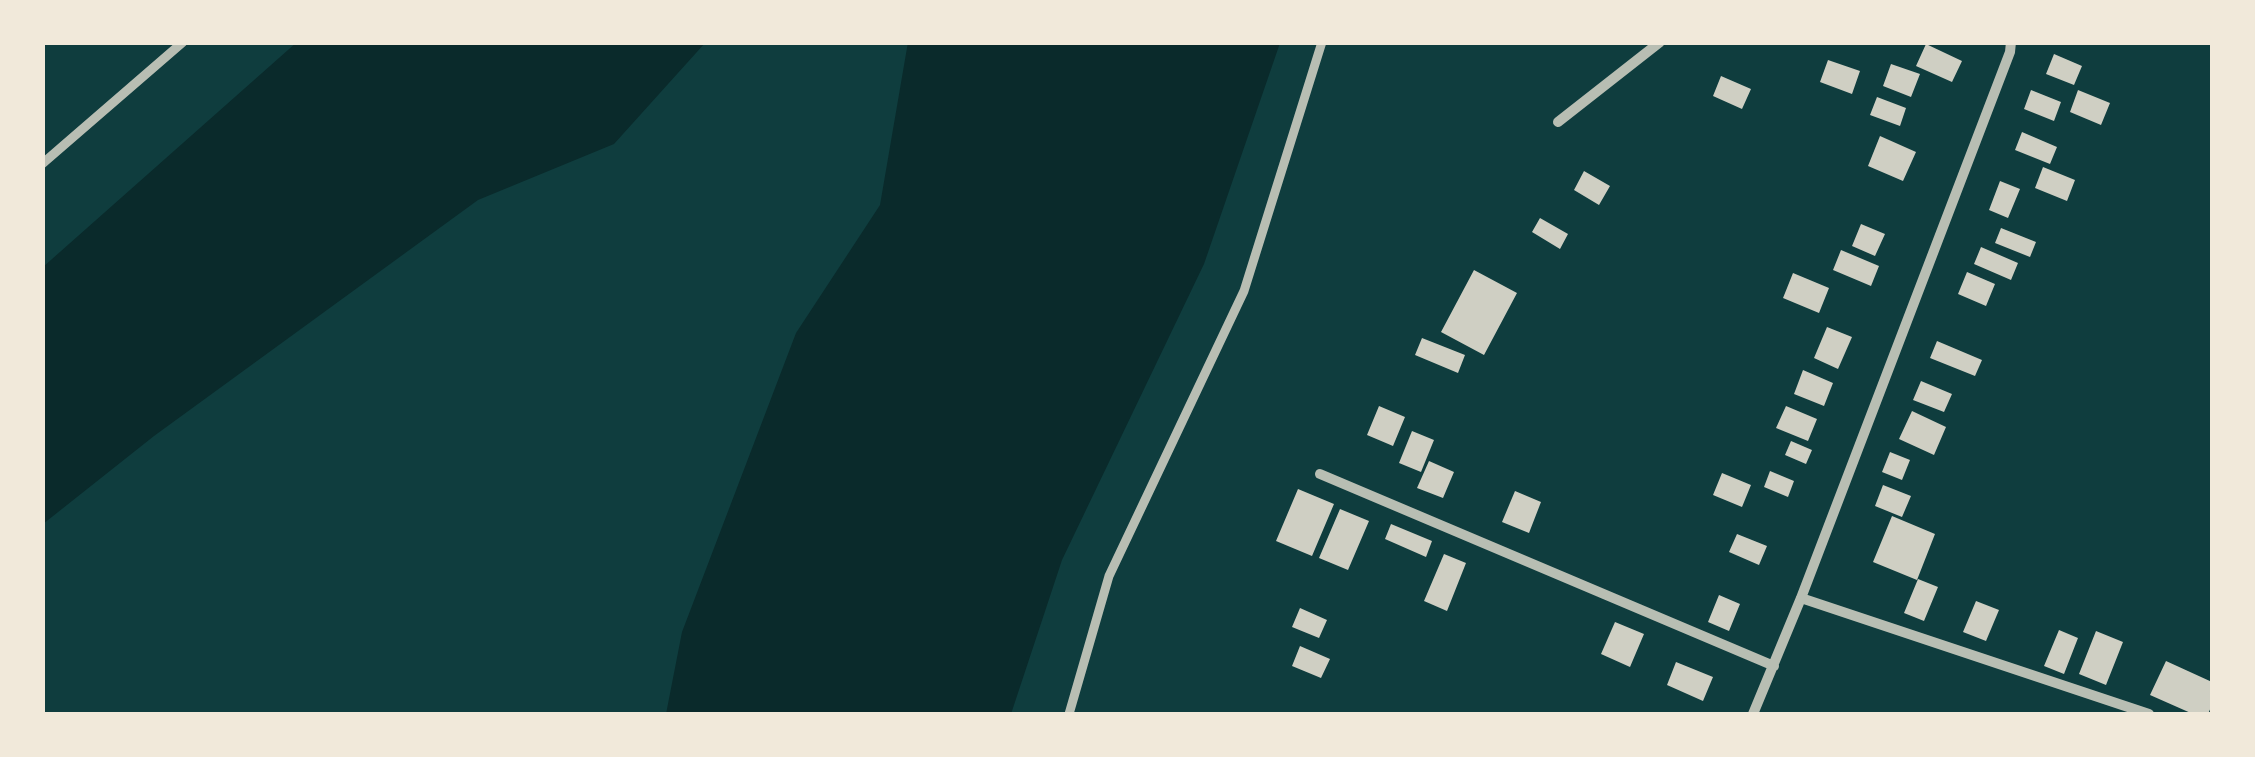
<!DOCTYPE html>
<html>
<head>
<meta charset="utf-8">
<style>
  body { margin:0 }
  #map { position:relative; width:2255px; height:757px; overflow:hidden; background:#0f3d3e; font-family:"Noto Sans",sans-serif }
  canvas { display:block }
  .frame { position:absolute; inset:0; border:45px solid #f1e9da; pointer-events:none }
</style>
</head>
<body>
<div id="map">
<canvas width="2255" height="757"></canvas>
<div class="frame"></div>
</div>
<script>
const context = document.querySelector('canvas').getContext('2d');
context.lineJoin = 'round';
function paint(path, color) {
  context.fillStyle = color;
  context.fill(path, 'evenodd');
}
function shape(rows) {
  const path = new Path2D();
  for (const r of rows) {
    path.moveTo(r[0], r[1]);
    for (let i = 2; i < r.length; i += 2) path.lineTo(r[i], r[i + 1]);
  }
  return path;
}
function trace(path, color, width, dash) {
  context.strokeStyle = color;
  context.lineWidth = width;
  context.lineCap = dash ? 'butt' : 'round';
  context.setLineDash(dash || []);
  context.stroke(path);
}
const water = shape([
  [297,42,705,43,614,144,478,200,154,436,43,524,43,267],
  [908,42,1280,43,1204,264,1062,560,1011,714,666,714,682,632,796,333,880,205]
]);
const building = shape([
  [1926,44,1962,61,1952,82,1916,66],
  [2054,54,2082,66,2074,85,2046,74],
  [1828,60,1860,71,1852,94,1820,82],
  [1891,64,1920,74,1911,97,1883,86],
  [1721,76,1751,89,1742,109,1713,96],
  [2031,90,2061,102,2054,121,2024,109],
  [2078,90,2110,103,2101,125,2070,112],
  [1877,97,1906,108,1900,126,1870,115],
  [2022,132,2057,147,2050,164,2015,150],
  [1880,136,1916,152,1903,181,1868,166],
  [2043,167,2075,180,2067,201,2035,188],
  [1584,171,1610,186,1599,205,1574,190],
  [2000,181,2020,189,2008,218,1989,210],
  [1540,218,1568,234,1560,249,1532,232],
  [1861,224,1885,234,1875,256,1852,246],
  [2001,228,2036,242,2030,257,1995,243],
  [1981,247,2018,263,2011,280,1974,264],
  [1841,250,1879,266,1871,286,1833,270],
  [1474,270,1517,293,1484,355,1441,332],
  [1967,272,1995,284,1986,306,1958,294],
  [1793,273,1829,288,1819,313,1783,298],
  [1827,327,1852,337,1838,369,1814,358],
  [1422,338,1465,355,1458,373,1415,355],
  [1937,341,1982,360,1975,376,1930,358],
  [1803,370,1833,383,1824,406,1794,394],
  [1921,381,1952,394,1944,412,1913,400],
  [1379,406,1405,417,1393,446,1367,435],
  [1786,406,1817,419,1808,441,1776,428],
  [1912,411,1946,427,1934,455,1899,439],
  [1412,431,1434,440,1421,472,1399,463],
  [1791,441,1812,450,1806,464,1785,455],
  [1890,452,1910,460,1902,480,1882,472],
  [1429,461,1454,472,1443,498,1417,488],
  [1770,471,1794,481,1788,497,1764,487],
  [1722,473,1751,485,1742,507,1713,495],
  [1883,485,1911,496,1902,517,1875,506],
  [1298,489,1334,504,1312,556,1276,541],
  [1515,491,1541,502,1529,533,1502,522],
  [1340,509,1369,521,1348,570,1319,558],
  [1892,516,1935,534,1917,580,1873,562],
  [1391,524,1432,541,1426,557,1385,539],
  [1737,534,1767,546,1759,565,1729,552],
  [1444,554,1466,563,1447,611,1424,601],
  [1918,579,1938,587,1924,621,1904,613],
  [1719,595,1740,604,1729,631,1708,622],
  [1976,601,1999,610,1986,641,1963,632],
  [1300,608,1327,620,1319,638,1292,627],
  [1615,622,1644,634,1630,667,1601,654],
  [2059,630,2078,638,2064,674,2044,666],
  [2096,631,2123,642,2106,685,2079,674],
  [1300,646,1330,659,1321,678,1292,666],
  [2166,661,2212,682,2212,705,2208,714,2193,714,2150,695],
  [1676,662,1713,677,1703,701,1667,685]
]);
const pedestrian = shape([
  [42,164,183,42],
  [1069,714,1109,576,1244,291,1322,42]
]);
const minor = shape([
  [1558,122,1660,42],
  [1320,474,1774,666],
  [1801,598,2149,714],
  [1753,714,1801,598,2010,52,2011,42]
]);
paint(water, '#0a2a2b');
paint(building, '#cfcfc3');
trace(pedestrian, '#b8beb3', 9);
trace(minor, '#b8beb3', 10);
</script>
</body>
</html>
